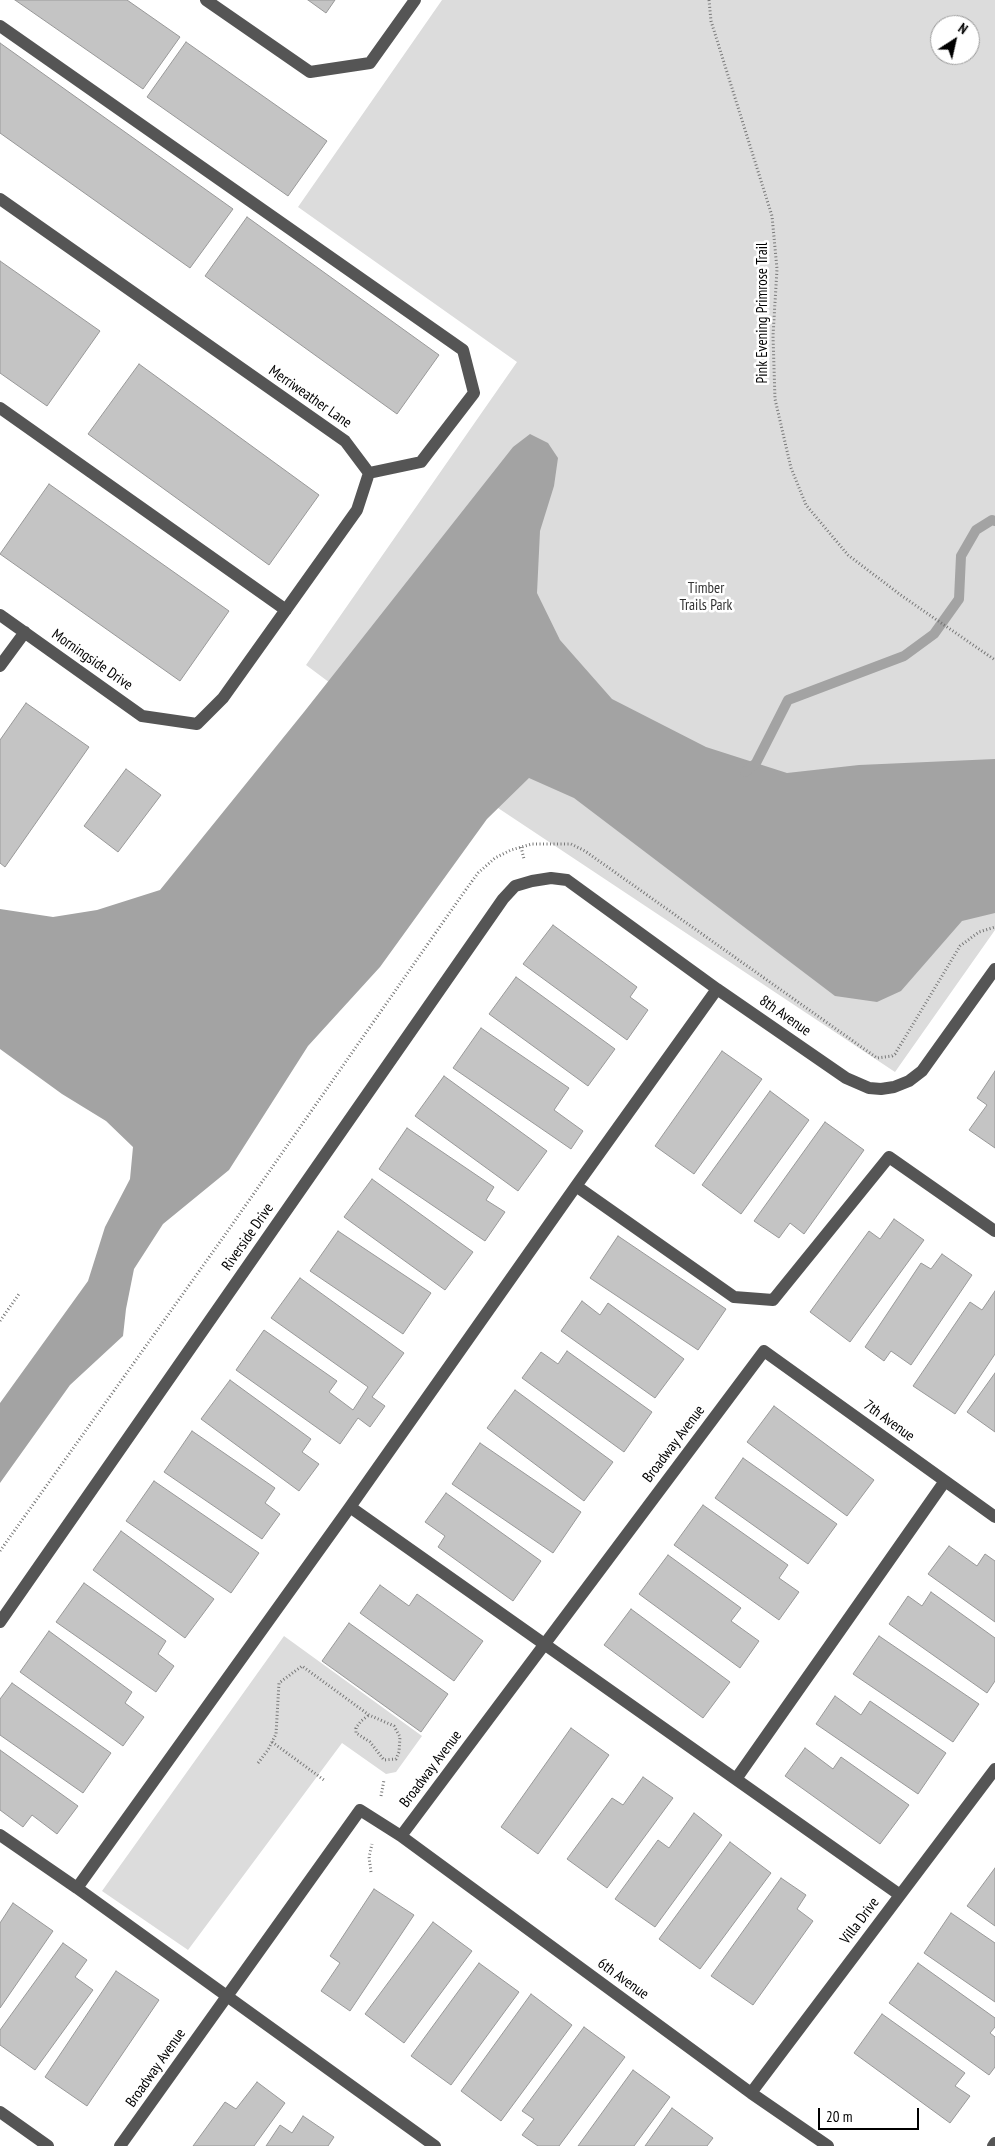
<!DOCTYPE html>
<html>
<head>
<meta charset="utf-8">
<style>
  body { margin:0 }
  #map { position:relative; width:995px; height:2146px; overflow:hidden; background:#fff; font-family:"PT Sans Narrow",sans-serif }
  canvas { display:block }
  .north { position:absolute; left:930px; top:15px; width:50px; height:50px; box-sizing:border-box; background:#fff; border:1px solid #999; border-radius:50%; rotate:35deg; font-size:14px; font-weight:700; line-height:20px; text-align:center; color:#000 }
  .north::after { content:''; display:block; margin:auto; width:18px; height:22px; background:#000; clip-path:polygon(50% 0,100% 100%,50% 72%,0 100%) }
  .scale { position:absolute; left:818px; top:2108px; width:101px; height:22px; box-sizing:border-box; border:2px solid #000; border-top:0; padding-left:6px; font-size:15px; line-height:18px; white-space:nowrap; color:#000; -webkit-text-stroke:4px #fff; paint-order:stroke }
</style>
</head>
<body>
<div id="map">
<canvas width="995" height="2146"></canvas>
<div class="north">N</div>
<div class="scale">20 m</div>
</div>
<script>
const context = document.querySelector('canvas').getContext('2d');
context.lineJoin = 'round';
function paint(path, color) {
  context.fillStyle = color;
  context.fill(path, 'evenodd');
}
function shape(rows) {
  const path = new Path2D();
  for (const r of rows) {
    path.moveTo(r[0], r[1]);
    for (let i = 2; i < r.length; i += 2) path.lineTo(r[i], r[i + 1]);
  }
  return path;
}
function trace(path, color, width, dash) {
  context.strokeStyle = color;
  context.lineWidth = width;
  context.lineCap = dash ? 'butt' : 'round';
  context.setLineDash(dash || []);
  context.stroke(path);
}
function label(font, color, halo, rows, align = 'center') {
  context.font = font + ' "PT Sans Narrow",sans-serif';
  context.lineWidth = 5;
  context.setLineDash([]);
  context.textBaseline = 'middle';
  context.strokeStyle = halo;
  context.fillStyle = color;
  for (const [text, x, y, turn = 0] of rows) {
    context.save();
    context.translate(x, y);
    context.rotate((+turn || 0) * Math.PI / 180);
    context.textAlign = isNaN(turn) ? turn : align;
    if (halo) context.strokeText(text, 0, 0);
    context.fillText(text, 0, 0);
    context.restore();
  }
}
const green = shape([
  [442,0,995,0,995,930,895,1072,492,804,306,665,517,362,298,207],
  [940,25,970,25,970,55,940,55],
  [284,1636,422,1736,396,1772,386,1774,342,1743,188,1950,102,1891]
]);
const water = shape([
  [530,434,548,443,558,458,554,486,540,531,537,593,560,640,612,699,706,747,787,773,859,765,995,759,995,913,962,921,901,991,877,1002,835,996,574,798,529,778,487,819,380,967,308,1046,229,1170,163,1224,134,1269,126,1309,123,1336,70,1385,0,1483,0,1403,88,1281,105,1227,130,1179,133,1147,106,1121,62,1094,0,1049,0,909,53,917,97,910,160,890,304,712,513,447]
]);
const stream = shape([
  [745,772,756,763,788,700,904,656,934,634,959,599,961,556,976,530,992,520,995,521]
]);
const building = shape([
  [15,0,127,0,180,37,143,89,15,0],
  [308,0,335,0,326,13,308,0],
  [186,42,327,141,288,196,147,97,186,42],
  [0,43,233,209,190,268,0,133,0,43],
  [247,217,439,355,397,414,205,276,247,217],
  [0,261,100,331,47,406,0,373,0,261],
  [139,364,319,495,269,565,88,434,139,364],
  [49,484,229,611,180,681,0,554,49,484],
  [26,703,89,747,5,867,0,863,0,740,26,703],
  [126,769,161,795,118,852,84,826,126,769],
  [553,925,637,987,630,997,648,1010,627,1040,523,964,553,925],
  [516,977,615,1049,588,1086,489,1014,516,977],
  [481,1028,569,1088,554,1110,583,1131,571,1149,453,1068,481,1028],
  [722,1051,762,1079,694,1174,655,1146,722,1051],
  [995,1071,995,1148,969,1130,987,1105,977,1098,995,1071],
  [444,1076,547,1151,518,1191,415,1116,444,1076],
  [770,1091,809,1120,741,1214,702,1185,770,1091],
  [825,1122,864,1150,804,1234,790,1223,779,1238,754,1221,825,1122],
  [407,1128,494,1187,486,1200,505,1212,485,1241,379,1169,407,1128],
  [372,1179,473,1252,445,1290,344,1217,372,1179],
  [894,1219,924,1240,850,1342,810,1312,869,1231,880,1239,894,1219],
  [338,1231,431,1293,403,1334,310,1271,338,1231],
  [618,1236,726,1309,698,1350,590,1278,618,1236],
  [942,1254,972,1275,911,1365,891,1351,884,1361,865,1347,921,1263,931,1269,942,1254],
  [300,1278,404,1353,372,1397,385,1406,370,1427,358,1418,340,1444,236,1370,264,1330,337,1381,329,1392,353,1410,368,1387,271,1318,300,1278],
  [995,1291,995,1354,955,1414,913,1386,970,1302,982,1310,995,1291],
  [582,1301,600,1315,608,1303,684,1359,655,1398,561,1331,582,1301],
  [567,1351,652,1412,624,1452,522,1378,541,1352,558,1364,567,1351],
  [995,1373,995,1432,967,1412,995,1373],
  [230,1380,311,1439,302,1452,319,1464,299,1491,201,1419,230,1380],
  [515,1390,613,1462,584,1501,487,1428,515,1390],
  [774,1406,874,1480,847,1516,747,1442,774,1406],
  [192,1431,275,1488,265,1503,280,1514,262,1539,164,1472,192,1431],
  [480,1443,581,1512,553,1553,452,1484,480,1443],
  [743,1458,837,1524,808,1564,715,1498,743,1458],
  [154,1481,259,1553,231,1593,126,1521,154,1481],
  [446,1493,541,1561,513,1601,438,1547,445,1536,425,1522,446,1493],
  [703,1505,788,1565,779,1578,799,1592,779,1620,674,1545,703,1505],
  [121,1531,214,1599,185,1638,93,1570,121,1531],
  [949,1546,977,1566,985,1554,995,1561,995,1622,928,1574,949,1546],
  [668,1555,741,1608,731,1621,759,1641,740,1668,639,1594,668,1555],
  [84,1583,166,1641,158,1654,174,1666,156,1692,56,1622,84,1583],
  [380,1585,409,1606,417,1594,483,1641,454,1681,360,1613,380,1585],
  [931,1592,995,1638,995,1681,987,1693,889,1624,908,1596,922,1606,931,1592],
  [631,1609,730,1682,703,1718,604,1645,631,1609],
  [349,1623,448,1694,421,1732,322,1661,349,1623],
  [49,1631,132,1692,125,1703,144,1717,123,1746,20,1672,49,1631],
  [879,1636,979,1704,953,1742,853,1674,879,1636],
  [12,1683,111,1753,83,1793,0,1735,0,1699,12,1683],
  [835,1696,861,1715,870,1701,946,1753,918,1794,816,1724,835,1696],
  [571,1728,609,1755,538,1854,501,1827,571,1728],
  [805,1748,833,1769,841,1757,909,1805,880,1844,785,1776,805,1748],
  [0,1750,78,1806,57,1834,32,1815,23,1827,0,1810,0,1750],
  [643,1777,673,1798,607,1888,567,1859,612,1798,623,1805,643,1777],
  [694,1813,722,1835,655,1927,615,1899,658,1840,669,1848,694,1813],
  [730,1842,771,1873,700,1969,659,1939,730,1842],
  [995,1868,995,1926,967,1906,995,1868],
  [781,1878,806,1895,797,1909,813,1921,753,2005,711,1976,781,1878],
  [374,1889,414,1915,350,2011,321,1991,340,1963,330,1956,374,1889],
  [13,1903,53,1931,0,2008,0,1923,13,1903],
  [951,1913,995,1943,995,2002,924,1953,951,1913],
  [433,1922,472,1951,404,2043,365,2014,433,1922],
  [63,1943,87,1960,75,1977,93,1990,35,2070,0,2045,0,2030,63,1943],
  [479,1963,519,1992,451,2085,411,2056,479,1963],
  [918,1963,995,2018,995,2027,990,2033,995,2037,995,2067,989,2075,889,2003,918,1963],
  [116,1971,159,2000,87,2106,45,2077,116,1971],
  [531,1994,572,2025,501,2121,461,2091,531,1994],
  [882,2014,965,2073,955,2086,970,2096,950,2123,854,2053,882,2014],
  [584,2027,625,2057,559,2146,538,2146,522,2135,534,2119,522,2111,584,2027],
  [633,2070,670,2097,634,2146,578,2146,633,2070],
  [257,2082,285,2103,254,2146,193,2146,225,2102,236,2109,257,2082],
  [672,2108,713,2138,707,2146,645,2146,672,2108],
  [303,2116,334,2137,328,2146,266,2146,280,2125,292,2133,303,2116]
]);
const path = shape([
  [709,0,711,21,772,216,777,269,773,336,775,399,791,468,806,505,848,555,902,596,995,660],
  [521,847,524,859],
  [0,1321,19,1294],
  [0,1551,227,1232,462,895,478,873,495,858,511,850,532,844,571,844,585,851,877,1058,892,1056,895,1054,960,946,979,932,995,927],
  [272,1742,324,1780],
  [258,1763,268,1750,276,1734,279,1683,302,1666,369,1715,394,1726,400,1737,399,1752,396,1759,384,1760,370,1742,356,1733,356,1728,361,1721,369,1715],
  [381,1796,384,1780],
  [371,1872,369,1857,372,1844]
]);
const minor = shape([
  [206,0,310,72,370,63,415,0],
  [0,26,463,350,474,393,421,462,369,473],
  [0,199,345,441,369,473],
  [0,408,286,610],
  [0,615,142,716,197,724,223,698,357,510,369,473],
  [0,666,25,632],
  [576,1186,734,1297,773,1300,889,1157,995,1231],
  [350,1507,900,1895],
  [0,1622,503,899,515,886,532,881,551,878,567,880,717,989,846,1078,869,1088,881,1089,894,1087,909,1081,922,1071,995,969],
  [736,1779,945,1481],
  [0,1835,77,1888],
  [401,1836,764,1351,995,1517],
  [751,2093,995,1769],
  [0,2112,48,2146],
  [120,2146,360,1810,401,1836,751,2093,828,2146],
  [435,2146,77,1888,350,1507,576,1186,717,989],
  [993,2146,995,2143]
]);
const streetNames = [
  ["Pink Evening Primrose Trail",763,313,-90],
  ["Merriweather Lane",310,397,35],
  ["Morningside Drive",92,660,35],
  ["8th Avenue",785,1016,35],
  ["Riverside Drive",248,1237,-55],
  ["7th Avenue",889,1421,36],
  ["Broadway Avenue",674,1444,-53],
  ["Broadway Avenue",431,1769,-53],
  ["Villa Drive",860,1921,-53],
  ["6th Avenue",623,1979,36],
  ["Broadway Avenue",156,2068,-55]
];
const parkNames = [
  ["Timber",706,589],
  ["Trails Park",706,606]
];
paint(green, '#dcdcdc');
paint(water, '#a3a3a3');
trace(stream, '#a3a3a3', 10);
paint(building, '#c4c4c4');
trace(building, '#999', 1);
trace(path, '#777', 3, [1, 2.5]);
trace(minor, '#555', 12);
label('15px', '#000', '#fff', streetNames);
label('15px', '#333', '#fff', parkNames);
</script>
</body>
</html>
